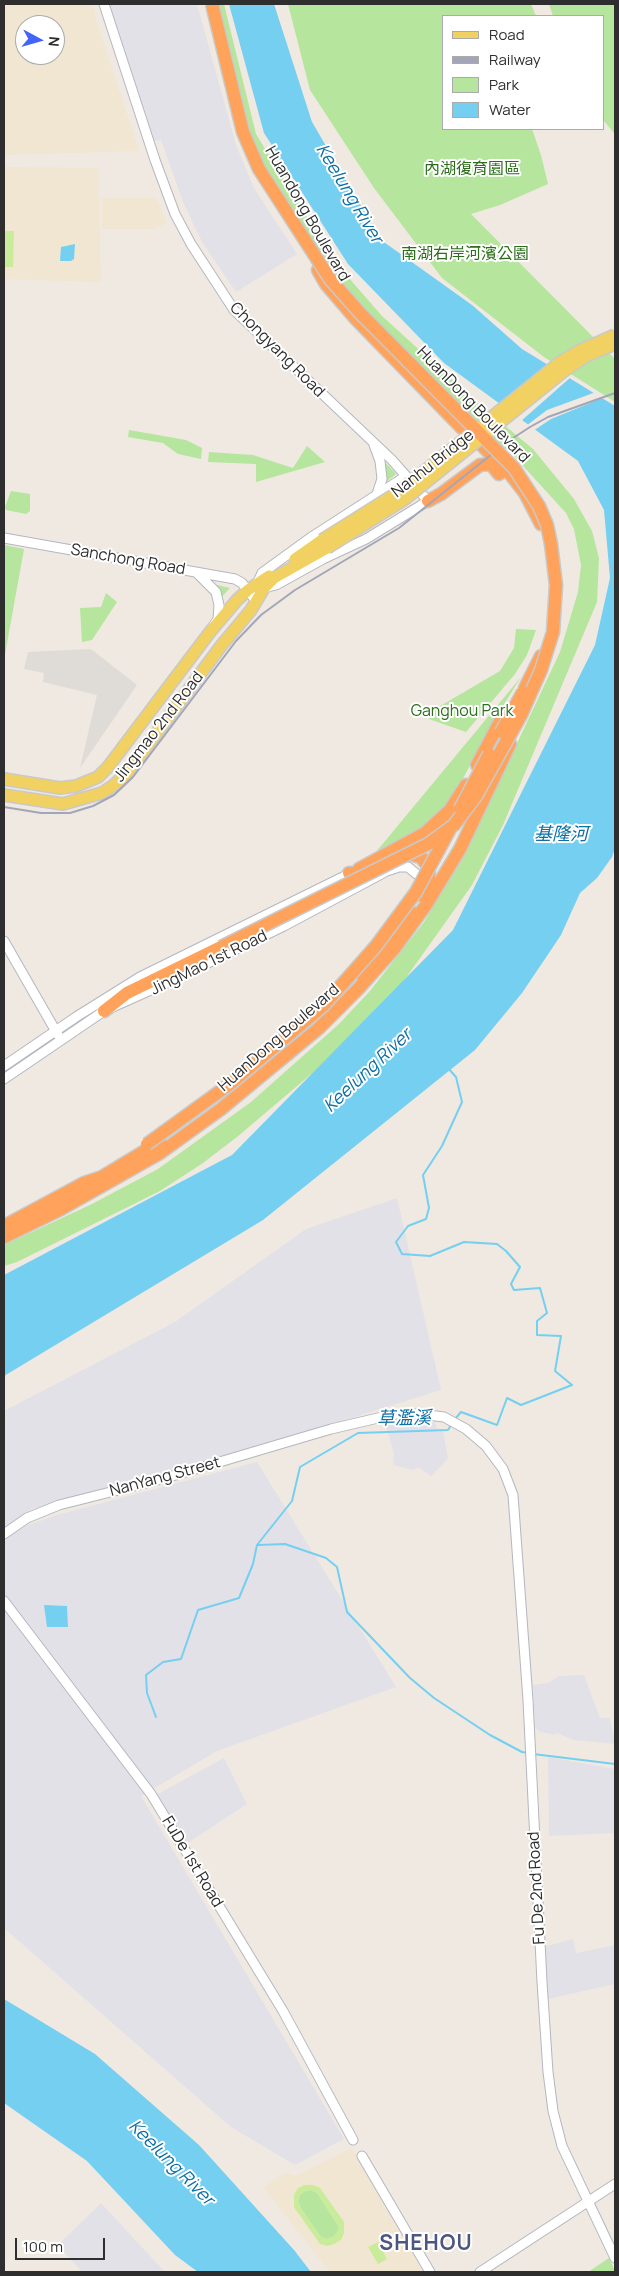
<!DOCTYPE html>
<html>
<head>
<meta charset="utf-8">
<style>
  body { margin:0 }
  #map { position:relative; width:619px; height:2276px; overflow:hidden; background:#efe9e1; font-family:Manrope,sans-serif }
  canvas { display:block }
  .frame { position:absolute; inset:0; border:5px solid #2e2e2e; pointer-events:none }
  .legend { position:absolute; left:442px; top:15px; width:162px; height:115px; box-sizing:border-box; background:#fff; border:1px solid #ababab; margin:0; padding:6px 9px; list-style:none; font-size:15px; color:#2e2e2e }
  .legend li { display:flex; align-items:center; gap:10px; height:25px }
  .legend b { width:25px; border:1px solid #ababab }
  .north { position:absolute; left:15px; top:15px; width:50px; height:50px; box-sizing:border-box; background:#fff; border:1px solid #ababab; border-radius:50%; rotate:96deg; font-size:14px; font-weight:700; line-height:20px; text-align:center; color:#2e2e2e }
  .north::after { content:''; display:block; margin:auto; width:18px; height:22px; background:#4264fb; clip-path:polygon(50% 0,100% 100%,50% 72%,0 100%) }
  .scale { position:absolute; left:15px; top:2238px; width:90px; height:22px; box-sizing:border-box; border:2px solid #2e2e2e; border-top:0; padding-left:6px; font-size:15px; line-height:18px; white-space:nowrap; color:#2e2e2e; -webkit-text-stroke:4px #fff; paint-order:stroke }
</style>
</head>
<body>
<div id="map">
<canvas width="619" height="2276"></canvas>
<div class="frame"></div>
<ul class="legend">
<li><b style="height:6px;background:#f2d163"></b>Road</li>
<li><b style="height:6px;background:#a3a6b8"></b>Railway</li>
<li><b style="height:14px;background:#b6e59e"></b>Park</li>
<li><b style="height:14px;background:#75cff0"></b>Water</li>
</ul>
<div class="north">N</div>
<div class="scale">100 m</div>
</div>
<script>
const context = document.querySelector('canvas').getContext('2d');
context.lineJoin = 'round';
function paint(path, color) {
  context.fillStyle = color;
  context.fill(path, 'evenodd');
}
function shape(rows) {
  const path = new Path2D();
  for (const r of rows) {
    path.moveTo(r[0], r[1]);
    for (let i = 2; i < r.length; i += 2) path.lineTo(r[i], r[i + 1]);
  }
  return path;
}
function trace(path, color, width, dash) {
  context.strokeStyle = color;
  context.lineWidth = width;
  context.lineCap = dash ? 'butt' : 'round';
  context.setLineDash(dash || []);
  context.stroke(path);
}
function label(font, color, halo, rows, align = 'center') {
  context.font = font + ' Manrope,"Noto Sans TC",sans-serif';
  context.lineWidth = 4;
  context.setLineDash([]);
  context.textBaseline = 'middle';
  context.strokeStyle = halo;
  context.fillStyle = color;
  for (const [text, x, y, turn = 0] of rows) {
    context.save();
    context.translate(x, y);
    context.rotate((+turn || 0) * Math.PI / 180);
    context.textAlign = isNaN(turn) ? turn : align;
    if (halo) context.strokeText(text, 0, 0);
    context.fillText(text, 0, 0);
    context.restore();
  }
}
const industrial = shape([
  [109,4,197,4,236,145,254,188,297,254,236,292,202,242,183,202,161,140,152,141,116,32],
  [397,1198,441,1390,252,1449,31,1509,4,1528,4,1411,175,1322,306,1229],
  [411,1418,435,1422,438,1432,443,1431,448,1459,431,1476,418,1467,413,1470,393,1465,394,1454,385,1422],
  [257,1462,396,1687,217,1751,141,1796,344,2139,295,2165,231,2127,4,1928,4,1540,28,1525,57,1515],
  [584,1675,600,1718,610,1718,615,1744,574,1740,557,1733,554,1735,541,1732,535,1728,533,1685,548,1683,559,1676],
  [548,1757,615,1769,615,1833,549,1836],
  [224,1758,247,1804,186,1844,156,1795],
  [573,1939,576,1953,615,1945,615,1984,548,1999,544,1947],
  [101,2203,165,2272,82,2272,58,2245]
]);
const education = shape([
  [4,4,93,4,96,19,139,151,4,155],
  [25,25,55,25,55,55,25,55],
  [4,167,98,168,101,282,4,279],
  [102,198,156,198,167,223,152,229,102,229],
  [352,2148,422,2272,330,2272,264,2188,284,2173,295,2176]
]);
const green = shape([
  [214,4,224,4,256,134,334,261,382,316,480,405,533,449,574,499,592,531,599,558,597,602,503,825,472,885,398,989,342,1048,237,1137,203,1163,160,1191,17,1262,4,1266,4,1245,92,1204,158,1169,251,1102,339,1024,370,991,424,922,463,858,560,652,578,592,581,565,574,529,566,513,513,455,486,433,349,298,282,204,244,128],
  [288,4,531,4,536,16,443,16,443,129,532,129,541,155,548,184,500,205,471,214,615,359,615,402,544,357,442,278,374,188,310,90],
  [549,4,615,4,615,134,603,120,603,16,553,16],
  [129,430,186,440,202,448,201,459,178,454,163,443,128,437],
  [307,446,325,462,256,482,256,464,208,462,209,452,253,455,293,468],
  [383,460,396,474,385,483],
  [11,491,30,494,30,511,26,514,6,510,5,507],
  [4,545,24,549,4,660],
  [213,584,230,588,218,601],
  [106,593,117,602,92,640,82,642,80,608,101,607],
  [516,629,536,630,527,655,515,674,466,732,429,719,430,712,500,671,514,648],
  [521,677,488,730,454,796,431,825,371,858],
  [311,2190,317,2193,339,2227,337,2233,333,2237,326,2239,320,2236,300,2207,298,2201,300,2195,305,2191],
  [609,2258,615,2271,588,2272]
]);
const pitch = shape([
  [4,231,14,231,13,267,4,267],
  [305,2185,313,2185,320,2188,344,2222,344,2233,341,2240,334,2244,327,2246,320,2244,294,2207,294,2195,298,2188],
  [311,2190,317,2193,339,2227,337,2233,333,2237,326,2239,320,2236,300,2207,298,2201,300,2195,305,2191],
  [378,2242,387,2259,378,2264,368,2247]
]);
const plaza = shape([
  [91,649,137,685,80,768,97,695,43,682,44,673,24,669,28,652]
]);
const water = shape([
  [229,4,274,4,312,122,381,240,472,305,522,349,615,406,615,848,612,857,597,878,580,893,561,935,522,993,475,1050,263,1220,4,1376,4,1275,232,1155,453,930,595,645,610,578,604,510,578,461,444,363,348,264,264,133],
  [75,244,74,259,71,261,60,261,61,247],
  [44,1605,67,1606,68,1627,47,1627],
  [4,1999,95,2054,199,2145,294,2250,311,2272,198,2272,175,2255,87,2161,4,2103]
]);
const pier = shape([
  [550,363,571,377,520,422,500,407],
  [596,392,605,397,551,419,533,431,526,426,547,410]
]);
const stream = shape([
  [448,1068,456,1077,462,1102,442,1146,423,1175,429,1208,426,1219,408,1226,396,1242,402,1254,430,1256,464,1242,497,1244,506,1251,520,1267,511,1284,514,1290,540,1288,547,1313,537,1321,537,1335,561,1336,555,1371,572,1385,521,1405,507,1398,497,1425,461,1412,455,1419],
  [258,1545,285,1544,326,1558,337,1567,347,1612,410,1678,434,1698,490,1735,522,1752,529,1753],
  [156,1717,147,1693,146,1675,163,1662,181,1659,198,1610,239,1598,253,1564,257,1545,292,1501,300,1467,358,1433,448,1430,451,1425],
  [533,1754,615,1764]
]);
const minor = shape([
  [104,4,155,160,175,214,191,244,234,310,392,460,428,501,366,539,323,559,276,585,264,588],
  [374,445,380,461,382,479,376,497],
  [4,538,235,579,242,583,256,601],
  [196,572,216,592,219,605,218,619,214,625],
  [257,584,262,573,313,536,406,476],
  [4,941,58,1035],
  [4,1066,76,1017,140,977,355,871],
  [4,1079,104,1011,171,981,284,926,387,871,399,867,408,867,419,876],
  [4,1534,27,1518,59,1505,162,1479,331,1429,395,1414,420,1414,444,1417,466,1429,486,1446,503,1469,513,1495,528,1700,542,1982,548,2072,553,2111,562,2146,615,2258],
  [4,1601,151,1794,283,2011,353,2140],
  [362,2156,430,2272],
  [480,2272,615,2184]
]);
const major = shape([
  [295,559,322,540],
  [4,779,60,788,76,786,98,777,108,767,210,632,237,600,248,590,269,576],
  [4,795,63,804,102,793,114,785,127,773,221,646,251,610,264,588,274,578,327,548]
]);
const highway = shape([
  [318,270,326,284,356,319,462,428,470,433,511,475,525,493,541,524],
  [428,501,441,494,480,465,491,464,499,474],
  [525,688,541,656],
  [477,765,503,716],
  [403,853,421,857,428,866,430,886,423,896],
  [359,869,425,833,450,810,466,785],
  [349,873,360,873,369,868],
  [361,974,411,912],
  [104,1011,127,993,221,947],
  [4,1226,84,1183,102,1177,160,1142],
  [4,1237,61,1209,160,1153,221,1109,319,1028,358,989,394,949,426,905,460,849,510,744]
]);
const rail = shape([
  [4,807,41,813,70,813,93,806,114,795,133,777,236,641,261,615,295,590,399,528,507,442,530,427,548,417,615,393]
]);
const majorBridge = shape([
  [322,540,400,491,559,363,579,351,615,335],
  [327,548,405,499,564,371,586,356,615,344]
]);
const highwayBridge = shape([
  [212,4,243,132,259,169,330,279,360,313,514,468,539,506,547,525,551,544,556,585,553,632,541,670,521,715,476,796,454,825,428,844,221,947],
  [501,732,523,692],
  [460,809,489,754],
  [147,1144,230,1084,323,1006,376,946,416,892,450,829]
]);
const parkNames = [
  ["內湖復育園區",472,170],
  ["南湖右岸河濱公園",465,255],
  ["Ganghou Park",462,712]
];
const streetNames = [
  ["Huandong Boulevard",307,214,60],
  ["Chongyang Road",277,350,45],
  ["HuanDong Boulevard",473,405,46],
  ["Nanhu Bridge",433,464,-38],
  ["Sanchong Road",128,560,10],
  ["Jingmao 2nd Road",159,727,-52],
  ["JingMao 1st Road",209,963,-26],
  ["HuanDong Boulevard",279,1038,-41],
  ["NanYang Street",165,1477,-15],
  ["FuDe 1st Road",192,1862,59],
  ["Fu De 2nd Road",537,1888,-93]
];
const waterNames = [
  ["Keelung River",349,194,59],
  ["基隆河",561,835],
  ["Keelung River",368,1071,-43],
  ["草濫溪",404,1419,-1],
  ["Keelung River",171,2163,45]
];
const districtNames = [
  ["SHEHOU",426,2244]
];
paint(industrial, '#e3e1e8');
paint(education, '#f0e6d1');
paint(green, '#b6e59e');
paint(pitch, '#c9ec9a');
paint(plaza, '#dfdcd8');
paint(water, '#75cff0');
paint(pier, '#efe9e1');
trace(stream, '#75cff0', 2);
trace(minor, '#b4b7c1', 11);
trace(major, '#c9c9c9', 14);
trace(highway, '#c9c9c9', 15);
trace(minor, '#fff', 9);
trace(major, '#f2d163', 11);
trace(highway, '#ffa35c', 12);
trace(rail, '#a3a6b8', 2);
trace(majorBridge, '#c9c9c9', 14, []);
trace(highwayBridge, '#c9c9c9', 15, []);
trace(majorBridge, '#f2d163', 11);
trace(highwayBridge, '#ffa35c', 12);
label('16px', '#2c6e1b', '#fff', parkNames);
label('16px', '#2e2e2e', '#fff', streetNames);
label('italic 18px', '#0d6fa3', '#fff', waterNames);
context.letterSpacing = '1px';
label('bold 21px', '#4d5680', '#fff', districtNames);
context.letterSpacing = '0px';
</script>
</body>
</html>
